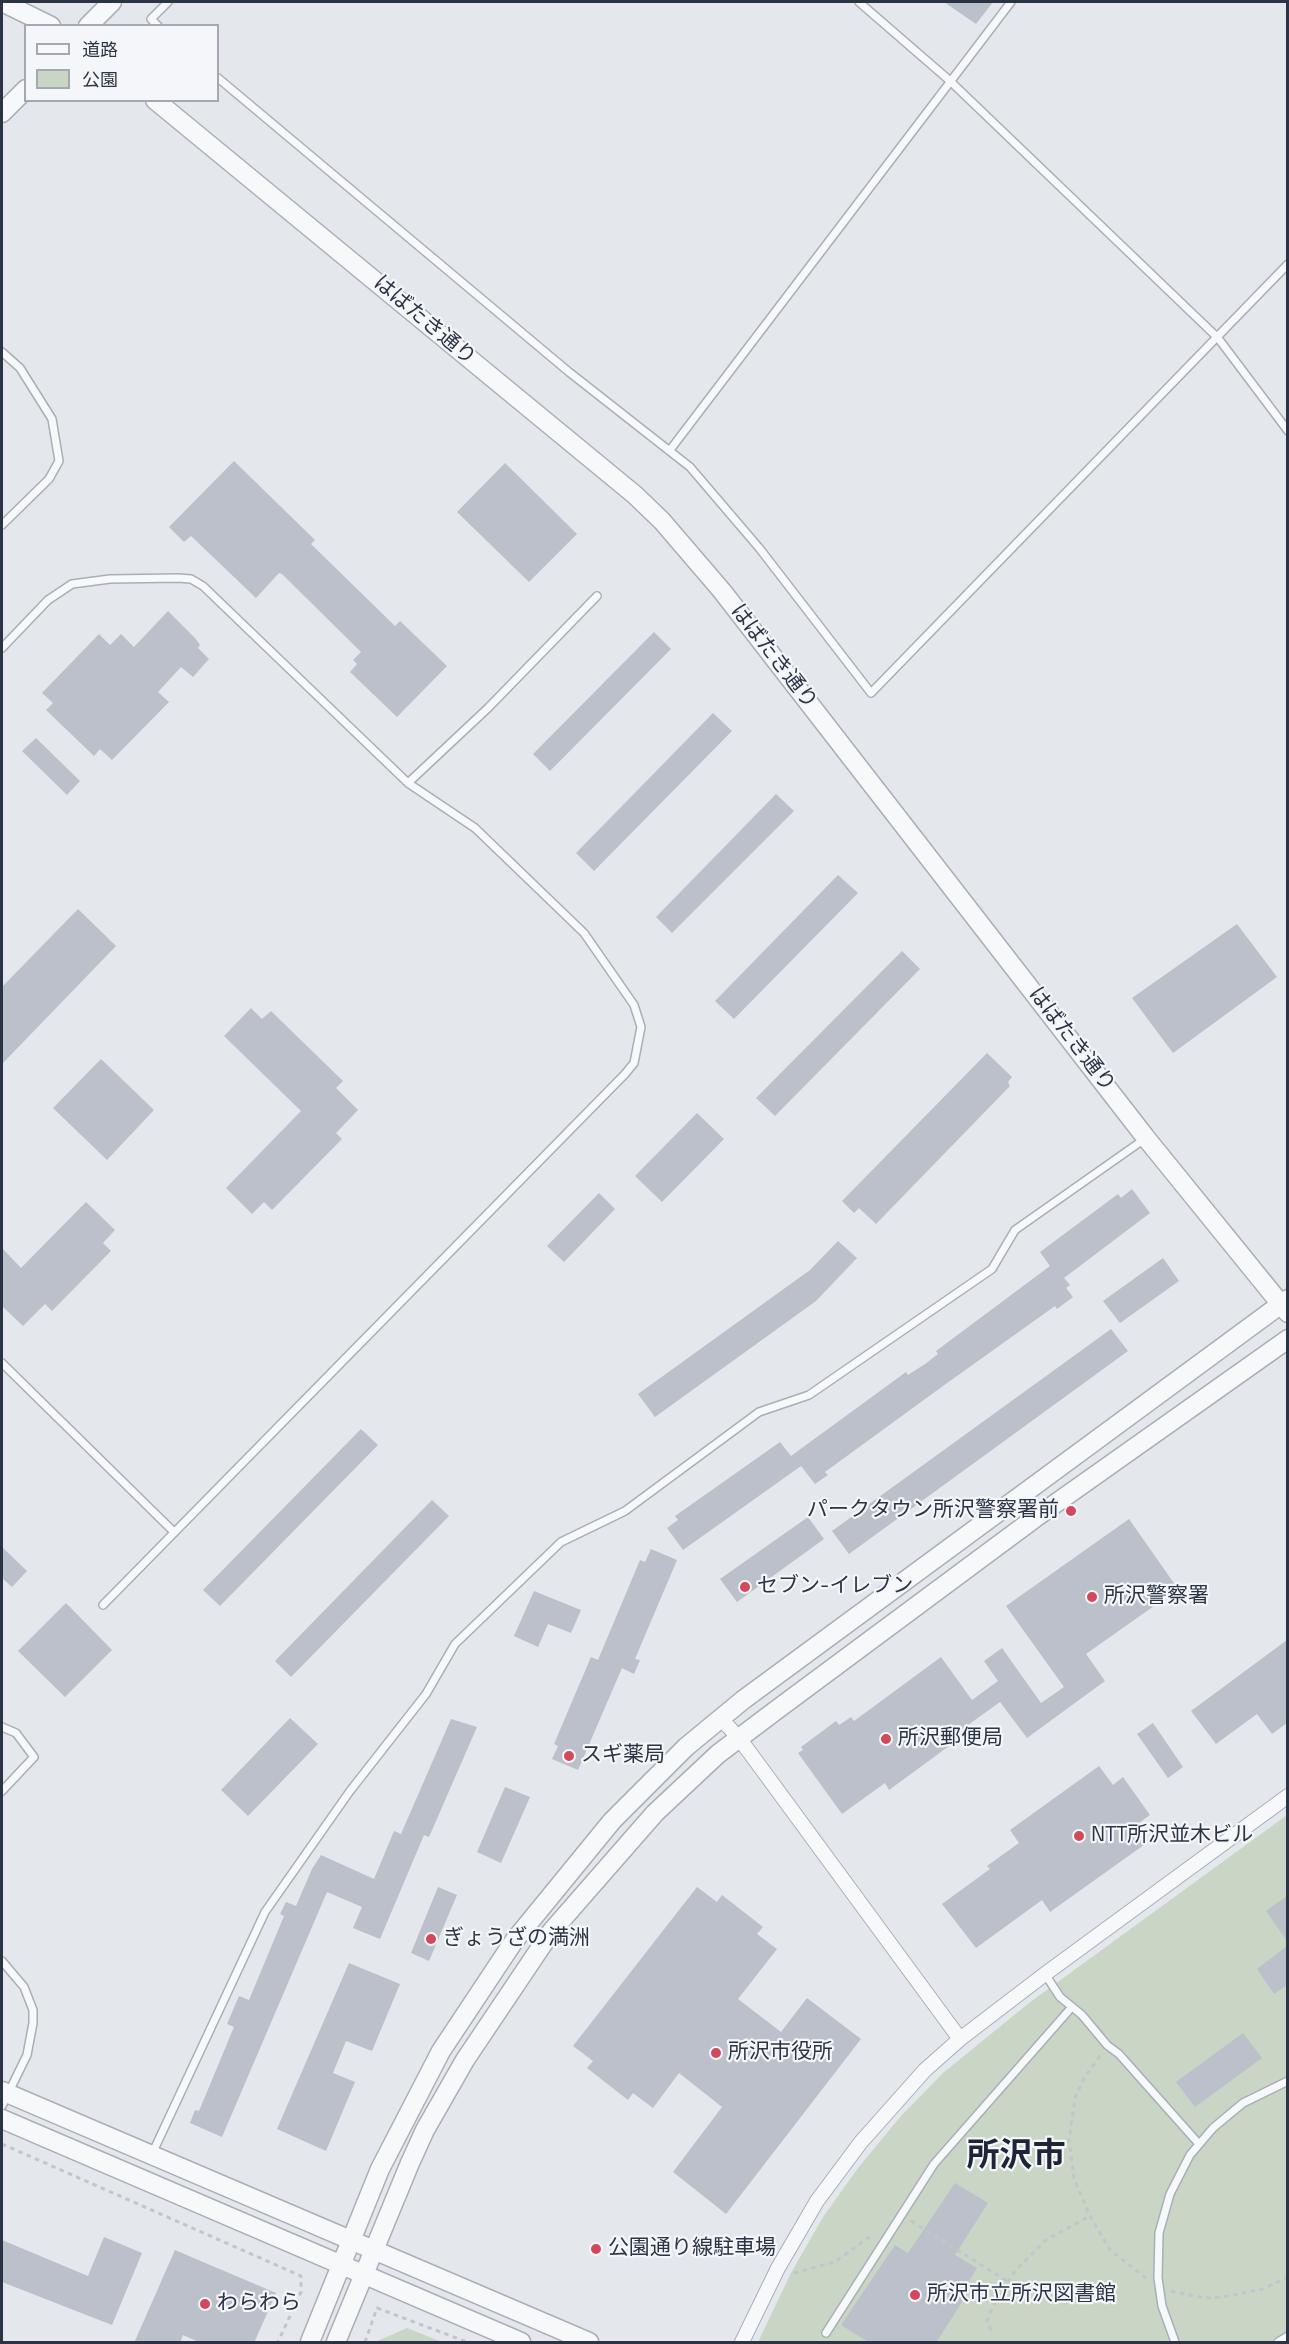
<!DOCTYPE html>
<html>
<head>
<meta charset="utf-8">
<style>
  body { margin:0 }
  #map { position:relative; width:1289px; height:2344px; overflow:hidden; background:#e4e7ec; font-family:"Titillium Web","Noto Sans JP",sans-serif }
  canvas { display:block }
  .frame { position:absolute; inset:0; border:3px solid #2b3445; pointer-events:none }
  .legend { position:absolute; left:24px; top:24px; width:195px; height:78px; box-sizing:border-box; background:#f4f6f9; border:2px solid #a4a8b1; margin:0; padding:8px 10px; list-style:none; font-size:18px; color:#2b3445 }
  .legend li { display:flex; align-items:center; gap:12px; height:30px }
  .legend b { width:30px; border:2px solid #a4a8b1 }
</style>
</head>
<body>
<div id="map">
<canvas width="1289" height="2344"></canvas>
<div class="frame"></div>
<ul class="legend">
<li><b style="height:8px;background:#f7f8fa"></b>道路</li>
<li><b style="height:16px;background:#c9d6c5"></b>公園</li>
</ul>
</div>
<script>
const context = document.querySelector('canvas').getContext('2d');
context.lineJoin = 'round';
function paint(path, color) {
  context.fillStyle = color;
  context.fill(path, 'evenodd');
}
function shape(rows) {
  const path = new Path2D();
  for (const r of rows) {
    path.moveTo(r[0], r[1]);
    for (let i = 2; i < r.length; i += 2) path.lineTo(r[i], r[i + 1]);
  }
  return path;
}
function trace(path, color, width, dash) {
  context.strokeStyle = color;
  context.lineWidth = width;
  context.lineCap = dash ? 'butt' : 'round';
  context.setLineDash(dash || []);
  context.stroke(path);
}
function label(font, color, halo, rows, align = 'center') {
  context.font = font + ' "Titillium Web","Noto Sans JP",sans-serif';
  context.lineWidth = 4.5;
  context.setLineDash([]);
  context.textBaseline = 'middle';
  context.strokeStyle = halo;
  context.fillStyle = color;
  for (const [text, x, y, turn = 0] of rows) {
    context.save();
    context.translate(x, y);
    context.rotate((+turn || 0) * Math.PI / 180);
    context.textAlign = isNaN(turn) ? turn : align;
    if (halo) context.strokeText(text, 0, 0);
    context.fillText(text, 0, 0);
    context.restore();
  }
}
const green = shape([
  [1287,1815,1287,2342,758,2342,791,2273,823,2217,858,2168,901,2116,943,2073,1029,2003],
  [407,2328,442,2342,375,2342]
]);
const building = shape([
  [944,2,993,2,976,24],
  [234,461,315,540,311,544,395,626,400,621,447,666,397,717,350,672,357,664,353,660,361,652,282,574,279,573,256,598,191,536,184,542,169,527],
  [505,463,577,534,529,582,457,512],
  [168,611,195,638,200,645,198,648,209,659,193,677,181,667,158,692,169,702,112,760,100,749,94,756,46,710,53,703,42,693,99,634,110,645,121,634,134,647],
  [654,632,671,649,550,771,533,754],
  [713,713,732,731,594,871,576,853],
  [36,738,80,781,67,795,22,751],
  [776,794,794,811,672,933,656,917],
  [838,875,858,893,734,1019,715,1001],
  [78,909,116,946,2,1064,2,987],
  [1237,924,1277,977,1173,1053,1132,998],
  [902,951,920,969,775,1116,756,1098],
  [251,1008,262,1019,271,1011,343,1081,336,1088,358,1110,336,1133,342,1139,272,1210,264,1202,252,1214,226,1188,301,1111,224,1036],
  [987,1053,1012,1077,1008,1082,1010,1086,876,1224,859,1208,854,1213,842,1201],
  [101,1059,154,1110,107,1160,53,1108],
  [697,1113,724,1139,662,1202,635,1176],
  [1132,1189,1150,1213,1064,1278,1070,1285,1066,1288,1073,1297,1057,1309,1055,1306,943,1386,825,1472,828,1475,815,1484,801,1466,683,1550,667,1528,678,1520,675,1516,780,1442,791,1456,906,1372,908,1375,925,1364,938,1354,936,1351,1050,1266,1040,1252,1118,1194,1121,1198],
  [599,1193,615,1209,564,1262,547,1246],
  [86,1202,115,1230,103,1243,111,1251,52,1311,45,1304,23,1326,2,1306,2,1248,21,1268],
  [838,1241,857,1258,816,1301,655,1417,638,1394,810,1270],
  [1163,1258,1179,1281,1120,1323,1103,1301],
  [1111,1329,1128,1351,849,1554,832,1531],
  [361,1429,378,1445,220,1606,203,1590],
  [432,1500,449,1516,291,1677,275,1661],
  [808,1517,824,1539,737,1602,720,1579],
  [1129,1519,1178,1589,1086,1654,1105,1681,1027,1738,1000,1702,968,1725,971,1730,889,1790,885,1783,842,1814,798,1753,803,1750,801,1747,836,1721,839,1725,851,1717,854,1721,941,1657,972,1700,998,1681,984,1661,1002,1648,1041,1703,1064,1687,1006,1606],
  [2,1547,27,1571,12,1587,2,1578],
  [651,1549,677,1560,635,1659,640,1660,634,1674,622,1668,578,1770,552,1759,558,1746,554,1744,591,1657,598,1660,640,1560,645,1562],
  [534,1591,581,1610,571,1633,548,1624,538,1647,514,1636],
  [66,1603,112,1650,65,1697,18,1651],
  [1287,1640,1287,1723,1272,1734,1257,1714,1216,1744,1191,1711],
  [290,1718,318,1744,248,1816,221,1790],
  [451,1719,477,1727,429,1837,424,1835,380,1939,353,1928,362,1907,327,1892,222,2137,190,2123,195,2110,199,2111,234,2027,227,2024,239,1996,249,2000,284,1916,280,1914,286,1902,296,1906,312,1869,321,1855,374,1879,394,1831,401,1834],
  [1153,1723,1183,1767,1168,1778,1137,1734],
  [1099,1766,1113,1785,1123,1777,1150,1815,1136,1825,1148,1842,1050,1912,1042,1900,976,1948,942,1904,990,1869,987,1866,1019,1843,1010,1830],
  [505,1787,530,1797,501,1863,477,1852],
  [438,1887,457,1895,429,1961,411,1953],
  [697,1887,717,1902,722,1895,763,1927,757,1934,777,1949,738,1999,781,2032,807,1998,861,2039,726,2214,673,2172,722,2107,679,2073,653,2108,633,2093,628,2100,587,2068,593,2061,573,2046],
  [1287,1896,1287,1941,1266,1911],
  [1287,1946,1287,1985,1274,1994,1257,1969],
  [349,1963,400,1984,372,2051,346,2041,333,2073,355,2082,326,2151,277,2129],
  [1243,2033,1262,2058,1195,2107,1176,2082],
  [955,2183,988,2203,955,2255,977,2268,968,2283,972,2286,936,2343,870,2343,841,2325,895,2245,908,2253],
  [104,2237,142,2253,112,2325,2,2282,2,2240,88,2276],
  [175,2250,276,2293,254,2343,201,2343,183,2335,180,2343,134,2343]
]);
const path = shape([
  [1100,2056,1084,2078,1075,2098,1069,2140,1074,2179,1090,2216,1110,2250,1146,2278],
  [2,2144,301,2276,301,2292,278,2342],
  [911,2221,1007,2281],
  [794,2273,835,2262,873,2234],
  [1171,2291,1204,2298,1223,2297,1263,2289,1288,2277],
  [991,2330,987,2321,993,2306,1015,2271,1046,2240,1090,2216],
  [365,2342,377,2308,467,2342]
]);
const service = shape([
  [859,2,949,80,1218,338,1288,431],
  [158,26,151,19,168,2],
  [218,78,569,372,690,467,760,549,871,693,1288,264],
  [2,352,20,368,52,419,59,461,49,479,2,525],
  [670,450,1011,2],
  [2,648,48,600,72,584,110,579,178,578,191,579,203,586,408,783,475,828,584,933,634,1005,641,1027,634,1063,625,1074,103,1605],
  [408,783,488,708,597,596],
  [2,1363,174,1532],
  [2,1727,16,1733,34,1757,2,1791],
  [2,1961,24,1987,33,2010,33,2023,27,2055,2,2106],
  [1045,1974,1060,1997,1082,2015,1107,2045,1119,2054,1199,2144],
  [152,2154,265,1912,350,1791,426,1694,455,1644,561,1542,625,1511,759,1412,809,1395,992,1269,1015,1230,1146,1138],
  [826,2333,934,2164,1071,2008],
  [1175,2342,1162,2306,1158,2278,1159,2233,1170,2194,1190,2155,1213,2128,1243,2103,1288,2081],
  [1278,2342,1288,2336]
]);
const minor = shape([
  [722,1720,739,1738,960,2039],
  [742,2342,778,2268,817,2201,861,2142,925,2070,960,2039,1045,1974,1288,1796]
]);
const tertiary = shape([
  [2,2,51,26],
  [88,26,112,2],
  [155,100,635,495,662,521,722,591,1146,1138,1288,1313],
  [2,113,26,89],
  [2,2091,589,2342],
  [2,2119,521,2342],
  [310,2342,380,2169,441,2051,514,1941,612,1821,686,1747,743,1700,1288,1299],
  [336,2342,410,2163,425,2130,465,2060,551,1932,655,1813,718,1754,775,1711,1035,1518,1288,1339]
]);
const markers = [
  [1071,1511,6,"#d1495b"],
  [745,1587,6,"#d1495b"],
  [1092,1597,6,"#d1495b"],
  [886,1739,6,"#d1495b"],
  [569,1756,6,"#d1495b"],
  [1079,1836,6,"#d1495b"],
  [431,1939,6,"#d1495b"],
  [716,2053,6,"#d1495b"],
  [596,2249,6,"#d1495b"],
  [915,2295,6,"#d1495b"],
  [205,2304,6,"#d1495b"]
];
const streetNames = [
  ["はばたき通り",424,321,40],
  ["はばたき通り",773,657,52],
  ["はばたき通り",1071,1040,52]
];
const poiNames = [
  ["パークタウン所沢警察署前",1059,1511,"right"],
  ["セブン-イレブン",757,1587],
  ["所沢警察署",1104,1597],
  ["所沢郵便局",898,1739],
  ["スギ薬局",581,1756],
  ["NTT所沢並木ビル",1091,1836],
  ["ぎょうざの満洲",443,1939],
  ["所沢市役所",728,2053],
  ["公園通り線駐車場",608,2249],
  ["所沢市立所沢図書館",927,2295],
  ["わらわら",217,2304]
];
const townNames = [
  ["所沢市",1016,2158]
];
paint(green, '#c9d6c5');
paint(building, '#bbc0ca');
trace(service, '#a9aeb7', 10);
trace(minor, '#a9aeb7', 16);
trace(tertiary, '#a9aeb7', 21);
trace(path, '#c2c5cb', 3, [4.5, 4.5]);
trace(service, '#f7f8fa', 7);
trace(minor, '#f7f8fa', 14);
trace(tertiary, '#f7f8fa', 18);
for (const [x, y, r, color] of markers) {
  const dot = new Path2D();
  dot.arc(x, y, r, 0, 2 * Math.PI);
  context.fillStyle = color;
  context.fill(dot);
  trace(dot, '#f4f6f9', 2);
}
label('21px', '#2b3445', '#f4f6f9', streetNames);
label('21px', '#2b3445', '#f4f6f9', poiNames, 'left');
label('bold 33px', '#1d2536', '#f4f6f9', townNames);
</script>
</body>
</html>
